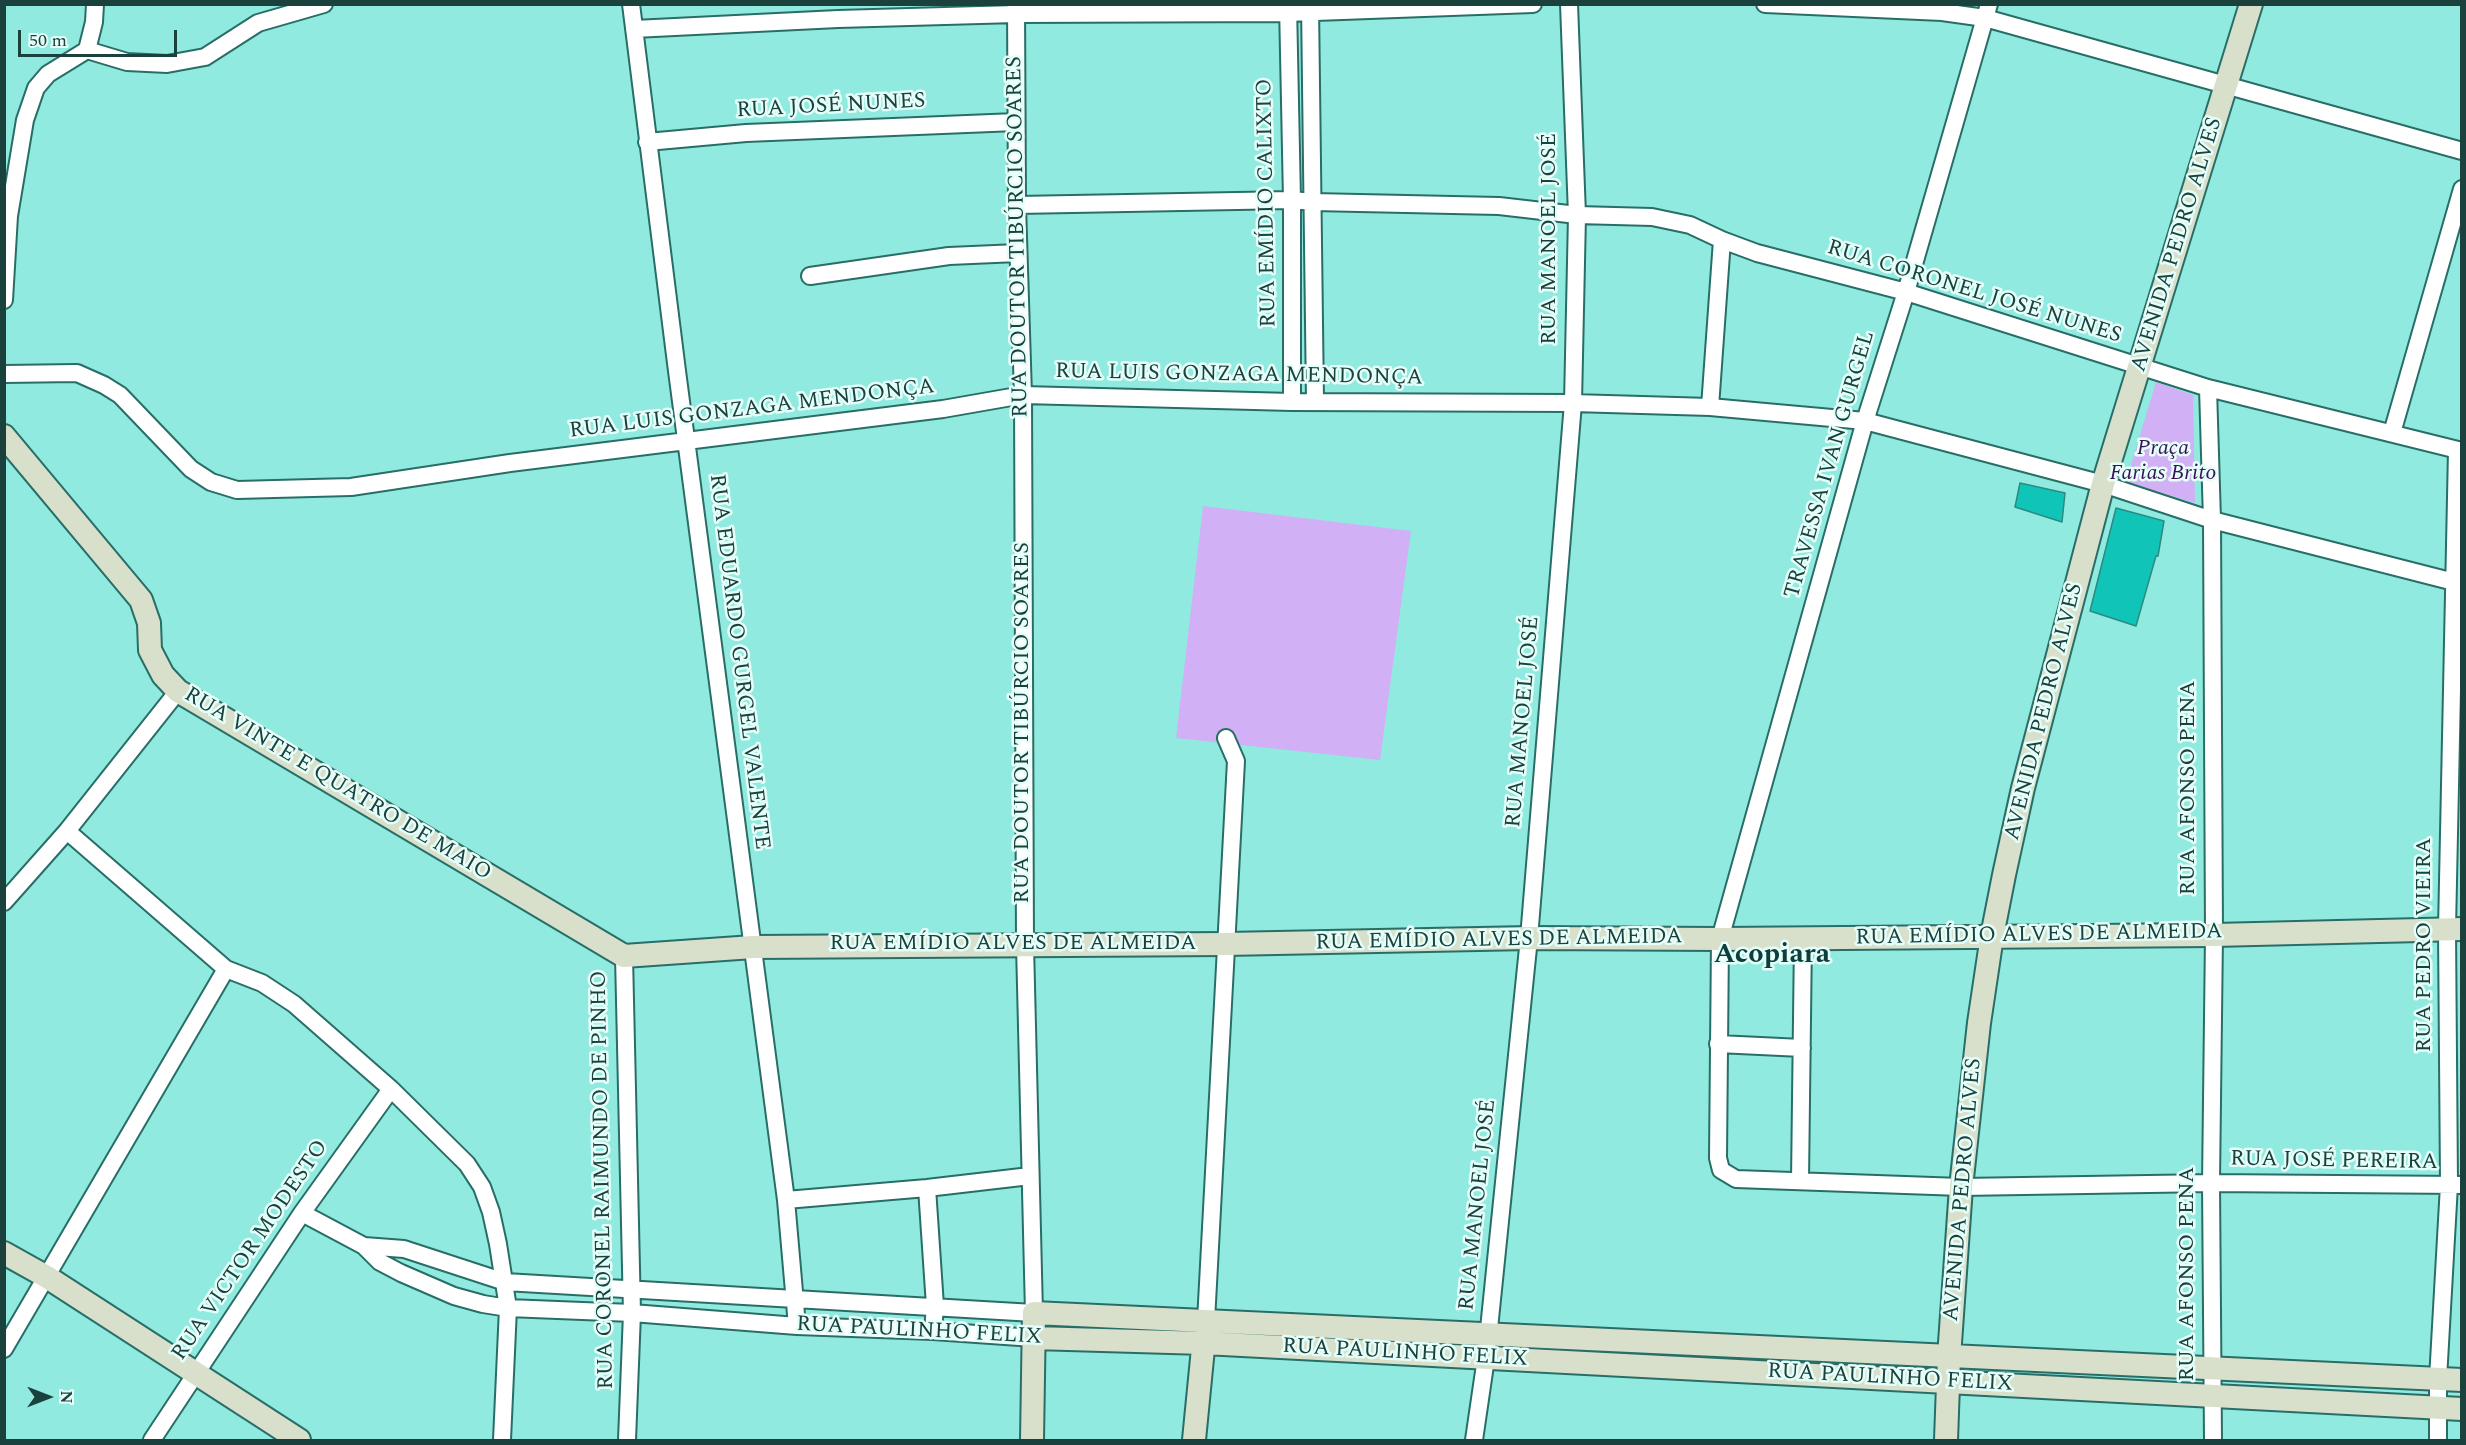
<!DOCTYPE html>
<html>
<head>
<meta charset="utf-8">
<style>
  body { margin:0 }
  #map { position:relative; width:2466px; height:1445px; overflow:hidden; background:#91eadf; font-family:Spectral,serif }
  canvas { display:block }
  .frame { position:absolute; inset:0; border:6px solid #1b413d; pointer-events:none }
  .north { position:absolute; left:18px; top:1367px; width:60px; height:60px; -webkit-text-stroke:4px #e5fefa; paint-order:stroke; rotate:90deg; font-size:16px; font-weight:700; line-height:24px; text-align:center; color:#1b413d }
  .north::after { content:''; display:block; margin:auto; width:21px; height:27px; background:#1b413d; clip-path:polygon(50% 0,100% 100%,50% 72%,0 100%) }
  .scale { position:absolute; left:18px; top:30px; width:159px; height:27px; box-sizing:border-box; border:3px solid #1b413d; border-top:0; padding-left:8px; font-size:18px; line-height:21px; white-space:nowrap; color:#1b413d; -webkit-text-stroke:4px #e5fefa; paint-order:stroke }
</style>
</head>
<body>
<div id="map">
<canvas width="2466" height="1445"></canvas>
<div class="frame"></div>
<div class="north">N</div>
<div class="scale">50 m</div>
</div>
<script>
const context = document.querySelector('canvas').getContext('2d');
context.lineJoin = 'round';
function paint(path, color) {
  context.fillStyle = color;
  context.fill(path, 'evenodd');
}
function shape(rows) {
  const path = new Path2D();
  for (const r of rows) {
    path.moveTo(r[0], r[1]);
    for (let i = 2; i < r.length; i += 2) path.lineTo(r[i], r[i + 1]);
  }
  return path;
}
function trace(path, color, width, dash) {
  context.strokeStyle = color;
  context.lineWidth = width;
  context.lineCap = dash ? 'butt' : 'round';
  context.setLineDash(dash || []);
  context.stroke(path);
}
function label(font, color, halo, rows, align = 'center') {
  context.font = font + ' Spectral,serif';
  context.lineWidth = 5;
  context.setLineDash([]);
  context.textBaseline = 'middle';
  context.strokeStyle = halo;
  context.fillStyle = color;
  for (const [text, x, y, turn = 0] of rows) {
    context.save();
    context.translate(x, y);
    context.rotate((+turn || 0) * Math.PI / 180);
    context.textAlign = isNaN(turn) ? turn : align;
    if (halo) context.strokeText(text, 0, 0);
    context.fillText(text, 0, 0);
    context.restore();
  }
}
const green = shape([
  [2156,382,2193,395,2195,503,2126,482],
  [1203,506,1411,531,1380,760,1176,738]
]);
const building = shape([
  [2020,483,2065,493,2062,522,2015,507,2020,483],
  [2116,508,2164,521,2158,556,2156,556,2136,626,2090,611,2116,508]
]);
const street = shape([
  [631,4,677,371,786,1200,797,1326],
  [1288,4,1292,200,1292,402],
  [1310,4,1315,402],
  [1765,4,1942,12,1985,18,2462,151],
  [1989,4,1906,292,1865,421,1720,939,1718,1158,1721,1170,1736,1179,1961,1187,2211,1183,2462,1185],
  [634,29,838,19,1016,14,1288,13,1533,4],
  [87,50,127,62,167,64,205,57,258,23,324,4],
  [647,142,746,133,1016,122],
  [1017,205,1292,200,1313,202,1499,206,1577,215,1652,217,1690,225,1722,240,1757,253,1906,292,2208,388,2462,451],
  [810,276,949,256,1018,253],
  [4,300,9,216,25,120,36,88,48,74,87,50,94,22,95,4],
  [4,374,77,373,104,385,120,395,191,469,211,482,237,490,351,487,510,463,943,409,1023,395,1292,402,1573,403,1710,407,1865,421,2103,484,2212,520,2462,584],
  [2208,388,2212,520,2214,935,2211,1183,2213,1440],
  [1710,407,1722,240],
  [2392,433,2462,189],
  [67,831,226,969,262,983,294,1004,391,1089,467,1164,482,1187,491,1212,498,1244,508,1308,502,1440],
  [4,902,67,831,178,691],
  [624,956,632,1313,627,1440],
  [1718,1044,1802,1048],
  [1800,1181,1803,938],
  [927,1188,935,1306,933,1331],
  [786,1200,927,1188,1030,1176],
  [302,1213,364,1246,380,1262,401,1273,454,1296,483,1304,508,1308,632,1313,797,1326,933,1331,1034,1338],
  [364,1246,404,1249,505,1282,1034,1313,1025,945,1023,395,1017,205,1016,4],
  [1206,1321,1236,761,1226,738],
  [4,1349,226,969],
  [152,1440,302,1213,391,1089],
  [1474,1440,1486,1358,1529,938,1573,403,1577,215,1569,4],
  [2438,1440,2438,1379,2449,1185,2447,929,2457,450]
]);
const secondary = shape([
  [4,436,141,600,149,623,150,650,163,675,178,691,624,956,753,947,1226,944,1529,938,1720,939,2214,935,2462,929],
  [4,1253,47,1277,299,1440],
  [1034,1338,1204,1343,2462,1409],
  [1032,1440,1034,1313,2462,1380],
  [1194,1440,1205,1328],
  [1946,1440,1949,1357,1961,1187,1979,1023,1992,936,2004,875,2023,788,2103,484,2251,4]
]);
const streetNames = [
  ["RUA JOSÉ NUNES",831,107,-3],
  ["RUA EMÍDIO CALIXTO",1268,203,-91],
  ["RUA DOUTOR TIBÚRCIO SOARES",1019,237,-91],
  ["RUA MANOEL JOSÉ",1551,239,-90],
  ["AVENIDA PEDRO ALVES",2178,245,-73],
  ["RUA CORONEL JOSÉ NUNES",1974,293,17],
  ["RUA LUIS GONZAGA MENDONÇA",1239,376,1],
  ["RUA LUIS GONZAGA MENDONÇA",752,410,-7],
  ["TRAVESSA IVAN GURGEL",1831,465,-74],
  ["RUA EDUARDO GURGEL VALENTE",738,662,83],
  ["AVENIDA PEDRO ALVES",2045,712,-76],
  ["RUA MANOEL JOSÉ",1524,722,-85],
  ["RUA DOUTOR TIBÚRCIO SOARES",1024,723,-90],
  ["RUA VINTE E QUATRO DE MAIO",337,785,31],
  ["RUA AFONSO PENA",2190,788,-90],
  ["RUA EMÍDIO ALVES DE ALMEIDA",2039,936,-1],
  ["RUA EMÍDIO ALVES DE ALMEIDA",1499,941,-1],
  ["RUA EMÍDIO ALVES DE ALMEIDA",1013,945],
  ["RUA PEDRO VIEIRA",2426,945,-90],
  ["RUA JOSÉ PEREIRA",2334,1162,1],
  ["RUA CORONEL RAIMUNDO DE PINHO",604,1180,-91],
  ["AVENIDA PEDRO ALVES",1964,1190,-85],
  ["RUA MANOEL JOSÉ",1479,1205,-84],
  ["RUA VICTOR MODESTO",251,1251,-56],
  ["RUA AFONSO PENA",2189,1274,-90],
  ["RUA PAULINHO FELIX",919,1332,3],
  ["RUA PAULINHO FELIX",1405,1354,3],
  ["RUA PAULINHO FELIX",1890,1379,3]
];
const parkNames = [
  ["Praça",2163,450],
  ["Farias Brito",2163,475]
];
const districtNames = [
  ["Acopiara",1772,957]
];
paint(green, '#d2b0f6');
paint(building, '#10c5b8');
trace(building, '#2b8a81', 1.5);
trace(street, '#286e67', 20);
trace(secondary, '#286e67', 26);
trace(street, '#fff', 16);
trace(secondary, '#d8e0cb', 22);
label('22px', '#1b413d', '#e5fefa', streetNames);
label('italic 22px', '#381355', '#e5fefa', parkNames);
label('bold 28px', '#0c3f3b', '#e5fefa', districtNames);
</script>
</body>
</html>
